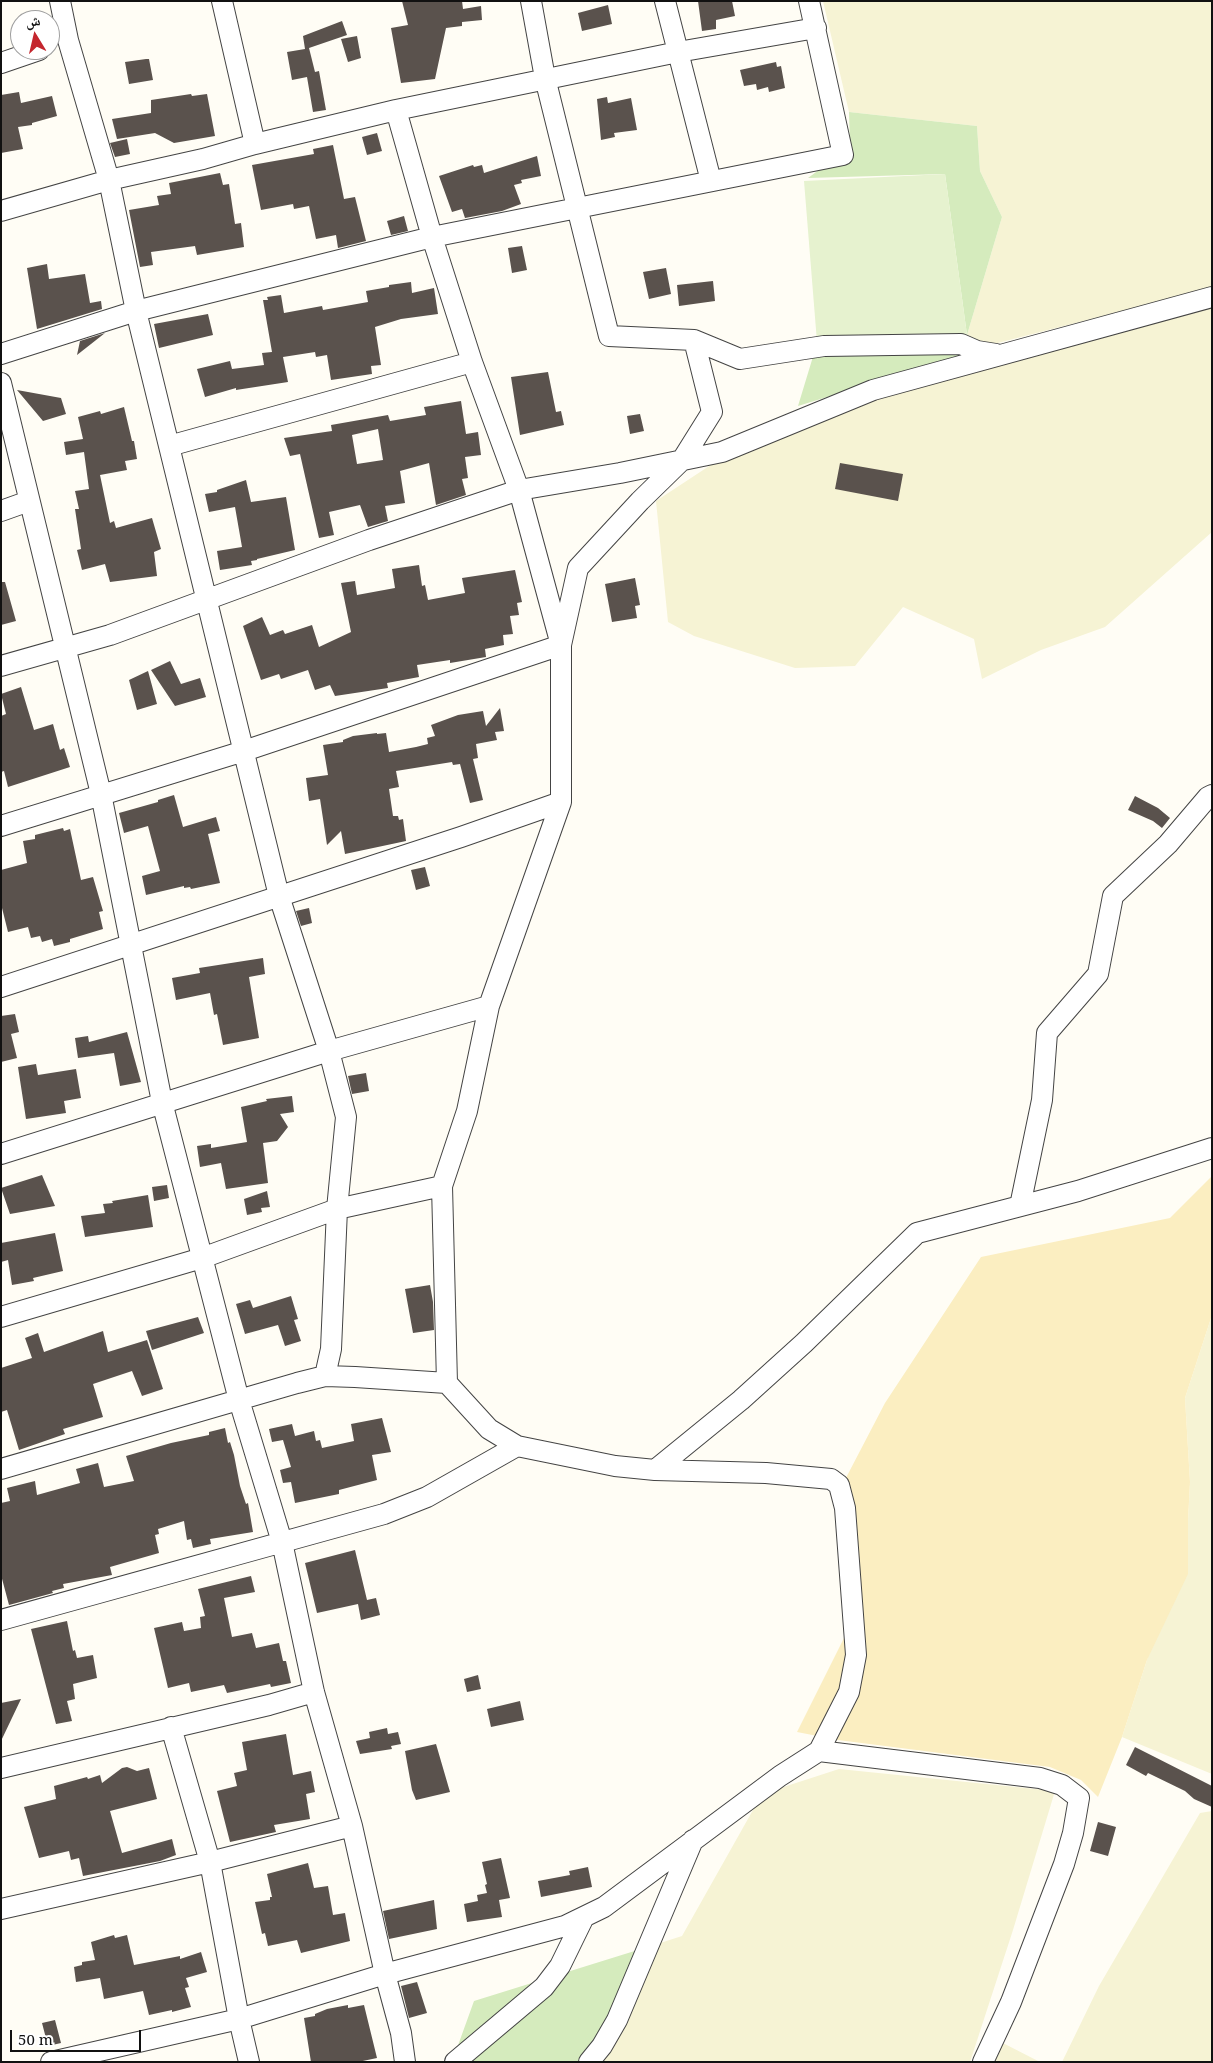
<!DOCTYPE html>
<html>
<head>
<meta charset="utf-8">
<style>
  body { margin:0 }
  #map { position:relative; width:1213px; height:2063px; overflow:hidden; background:#fffdf5; font-family:"Noto Serif","Noto Naskh Arabic",serif }
  canvas { display:block }
  .frame { position:absolute; inset:0; border:2px solid #111; pointer-events:none }
  .north { position:absolute; left:10px; top:10px; width:50px; height:50px; box-sizing:border-box; background:#fff; border:1px solid #a0a0a0; border-radius:50%; rotate:351deg; font-size:14px; font-weight:700; line-height:20px; text-align:center; color:#111 }
  .north::after { content:''; display:block; margin:auto; width:18px; height:22px; background:#c4262e; clip-path:polygon(50% 0,100% 100%,50% 72%,0 100%) }
  .scale { position:absolute; left:10px; top:2030px; width:131px; height:22px; box-sizing:border-box; border:2px solid #111; border-top:0; padding-left:6px; font-size:15px; line-height:18px; white-space:nowrap; color:#111; -webkit-text-stroke:4px #fff; paint-order:stroke }
</style>
</head>
<body>
<div id="map">
<canvas width="1213" height="2063"></canvas>
<div class="frame"></div>
<div class="north">ش</div>
<div class="scale">50 m</div>
</div>
<script>
const context = document.querySelector('canvas').getContext('2d');
context.lineJoin = 'round';
function paint(path, color) {
  context.fillStyle = color;
  context.fill(path, 'evenodd');
}
function shape(rows) {
  const path = new Path2D();
  for (const r of rows) {
    path.moveTo(r[0], r[1]);
    for (let i = 2; i < r.length; i += 2) path.lineTo(r[i], r[i + 1]);
  }
  return path;
}
function trace(path, color, width, dash) {
  context.strokeStyle = color;
  context.lineWidth = width;
  context.lineCap = dash ? 'butt' : 'round';
  context.setLineDash(dash || []);
  context.stroke(path);
}
const farmland = shape([
  [823,1,1212,1,1212,288,982,347,967,335,1002,217,980,171,977,126,849,112],
  [1212,306,1212,532,1105,627,1041,650,982,679,974,639,903,607,855,666,795,668,694,636,668,622,656,501,729,453,862,400],
  [1212,1315,1212,1774,1122,1737,1147,1660,1188,1521,1190,1482,1185,1398],
  [839,1769,1055,1791,1013,1930,970,2062,600,2062,654,1945,682,1936,762,1794],
  [1212,1811,1212,2062,1062,2062,1099,1986,1200,1813],
  [999,2041,1040,2062,991,2062]
]);
const green = shape([
  [849,112,977,126,980,171,1002,217,967,335,945,174,808,178,850,147],
  [815,350,962,355,798,406],
  [641,1949,603,2031,582,2062,452,2062,474,2001]
]);
const sand = shape([
  [1212,1176,1212,1315,1185,1398,1190,1482,1188,1521,1188,1574,1147,1660,1122,1737,1098,1797,1081,1780,1050,1767,838,1740,797,1732,845,1636,836,1497,885,1403,981,1257,1170,1218]
]);
const pitch = shape([
  [945,174,967,335,817,342,804,181]
]);
const building = shape([
  [402,1,462,1,463,9,481,6,482,20,462,22,462,26,446,28,435,79,401,83,391,28,408,25],
  [698,1,732,1,735,16,716,20,716,29,702,31],
  [608,5,612,24,582,31,578,13],
  [342,21,347,35,309,48,315,72,319,71,326,110,313,112,307,77,292,80,287,52,305,49,303,36],
  [357,36,361,58,348,62,341,39],
  [146,59,149,59,153,80,129,84,125,62],
  [776,62,777,67,781,66,785,88,769,92,768,87,757,90,756,84,744,86,740,70],
  [19,92,21,103,52,96,57,116,32,123,32,125,18,127,23,149,1,153,1,95],
  [191,94,192,96,207,94,215,136,174,143,155,133,117,139,112,119,151,113,151,100],
  [607,97,608,103,631,98,637,130,614,133,615,137,601,140,597,99],
  [377,133,382,151,367,155,362,137],
  [127,139,130,154,115,157,110,143],
  [333,145,344,199,355,197,366,241,338,248,336,235,316,239,309,206,294,209,293,204,261,210,252,165,314,154,313,149],
  [537,156,541,176,521,180,522,183,514,185,521,204,502,211,465,218,462,209,452,212,439,176,473,165,474,167,482,165,484,173],
  [220,173,223,185,229,184,235,224,241,223,244,247,197,255,195,246,151,252,153,265,140,267,129,210,159,205,157,196,171,194,169,183],
  [404,216,408,231,391,235,387,221],
  [522,246,527,270,512,273,508,248],
  [47,264,49,279,85,274,90,303,101,301,102,309,37,329,27,268],
  [666,268,671,294,649,299,643,272],
  [713,281,715,301,679,306,677,285],
  [411,282,412,293,434,288,438,314,401,319,375,327,381,365,371,366,372,374,331,380,327,355,316,357,315,352,283,357,288,382,236,390,236,388,205,397,197,369,230,361,232,369,264,365,262,353,272,352,263,300,268,300,267,297,281,295,284,313,322,306,323,310,368,302,366,291,389,287,389,285],
  [208,314,213,335,159,348,154,324],
  [105,333,77,355,80,341],
  [548,372,556,412,561,411,564,425,520,435,511,377],
  [17,390,61,398,66,414,43,421],
  [461,401,466,434,478,432,481,455,465,457,468,478,462,479,466,495,436,505,429,463,400,471,405,503,385,506,388,521,368,527,360,505,329,512,334,535,319,538,300,454,290,456,284,438,332,431,331,425,388,415,390,421,426,415,424,407],
  [378,429,383,460,357,464,352,435],
  [124,407,132,441,134,441,137,459,125,461,127,470,100,475,110,523,114,521,116,528,152,518,161,549,154,552,157,576,110,582,105,564,82,570,77,550,81,549,75,509,79,509,75,491,89,489,84,452,66,455,64,442,83,439,78,417,100,411,101,414],
  [640,414,644,431,630,434,627,416],
  [840,463,903,474,898,501,835,489],
  [246,480,251,502,286,497,295,550,257,559,257,560,251,561,252,565,220,570,217,551,242,547,235,507,209,512,205,494,217,492,217,490],
  [419,565,422,586,425,585,428,600,465,593,462,578,515,570,522,602,517,603,519,615,510,616,513,634,503,635,504,645,485,649,486,657,450,663,450,660,417,665,419,677,387,683,388,688,335,696,330,685,315,690,308,670,281,679,279,674,261,680,243,626,262,617,270,635,283,630,285,634,312,625,319,647,351,632,341,583,355,581,357,595,395,588,392,569],
  [635,578,640,605,635,606,637,618,612,622,605,584],
  [1,582,5,582,16,621,1,625],
  [170,661,181,684,200,678,206,697,175,706,151,670],
  [148,671,157,704,137,710,129,680],
  [21,687,34,730,53,724,60,750,64,748,70,767,8,787,4,771,1,772,1,716,6,714,1,694],
  [500,708,504,731,495,732,497,740,476,744,478,758,473,759,483,800,470,803,460,764,453,765,452,762,396,771,399,787,389,789,393,816,398,816,399,820,403,819,406,841,345,854,341,831,327,845,320,799,309,801,306,778,328,775,323,745,343,742,343,740,353,736,377,733,377,734,386,733,389,752,416,747,428,744,427,738,435,736,431,725,458,715,483,711,486,726],
  [174,795,183,827,216,817,220,831,208,834,220,883,191,889,190,887,184,888,184,886,146,895,142,876,160,871,148,826,124,833,119,813,158,802,158,800],
  [1135,796,1158,808,1170,818,1162,828,1153,821,1128,810],
  [63,828,64,831,70,829,81,880,93,877,103,911,99,912,103,929,70,939,70,942,54,946,52,939,42,942,40,936,31,938,28,927,8,932,1,904,1,870,27,863,23,841,35,839,35,835],
  [425,867,430,886,416,890,411,870],
  [309,908,312,923,301,926,296,911],
  [263,958,265,974,249,977,259,1038,223,1045,217,1014,214,1015,210,993,176,1000,172,978,200,973,199,968],
  [15,1014,19,1032,11,1034,17,1058,1,1062,1,1016],
  [127,1032,141,1082,120,1086,114,1053,78,1058,75,1038,88,1036,89,1042],
  [36,1064,38,1075,76,1069,81,1098,64,1101,66,1113,26,1119,18,1067],
  [366,1073,369,1091,352,1094,348,1076],
  [292,1096,294,1112,280,1114,288,1127,277,1141,263,1143,268,1183,226,1189,221,1163,200,1167,197,1146,211,1144,211,1148,247,1142,241,1107,267,1101,266,1099],
  [42,1175,55,1206,10,1214,1,1188],
  [167,1185,169,1198,154,1201,152,1187],
  [267,1191,270,1207,261,1208,262,1212,247,1215,244,1199],
  [148,1195,153,1227,85,1237,81,1216,105,1213,103,1204,113,1203,112,1201],
  [55,1233,63,1271,33,1278,34,1281,12,1285,8,1260,1,1262,1,1243],
  [430,1285,433,1302,434,1330,413,1333,405,1289],
  [291,1296,298,1319,294,1320,301,1341,285,1346,278,1325,245,1334,236,1304,250,1300,253,1308],
  [198,1317,204,1333,152,1350,146,1331],
  [103,1331,108,1352,147,1340,163,1389,142,1396,132,1371,93,1384,103,1417,63,1429,65,1434,19,1450,7,1410,1,1412,1,1368,32,1358,25,1338,38,1333,44,1352],
  [382,1418,391,1452,372,1455,377,1480,339,1490,339,1494,295,1503,291,1482,283,1483,280,1470,291,1467,283,1440,272,1442,269,1429,292,1424,295,1436,314,1431,316,1441,320,1440,322,1448,354,1441,351,1424],
  [225,1428,228,1443,230,1442,234,1455,240,1486,246,1504,248,1503,253,1532,210,1539,211,1544,193,1548,191,1539,187,1540,184,1521,158,1529,159,1534,155,1535,159,1553,110,1567,112,1575,63,1584,64,1588,52,1591,53,1593,9,1605,1,1575,1,1503,10,1501,7,1488,35,1481,37,1495,80,1483,76,1469,98,1463,104,1487,134,1481,126,1456,171,1443,209,1435,209,1432],
  [355,1550,367,1600,376,1598,380,1615,361,1620,358,1604,317,1613,305,1563],
  [251,1576,255,1592,224,1598,232,1637,252,1633,256,1648,279,1643,283,1661,286,1661,291,1683,271,1687,270,1684,227,1693,224,1685,191,1692,189,1683,168,1688,154,1628,182,1622,184,1631,201,1628,200,1617,205,1616,198,1589],
  [67,1621,73,1651,75,1650,77,1658,93,1655,97,1678,73,1684,75,1699,67,1701,72,1721,56,1724,31,1629],
  [478,1675,481,1689,467,1692,464,1679],
  [21,1699,1,1741,1,1703],
  [520,1701,524,1720,491,1727,487,1709],
  [387,1728,388,1734,398,1732,401,1744,391,1746,392,1749,360,1754,356,1741,370,1738,369,1732],
  [286,1734,293,1775,311,1771,315,1792,306,1794,310,1819,274,1825,276,1832,230,1842,217,1791,237,1786,234,1773,247,1770,242,1742],
  [436,1744,450,1792,416,1800,412,1790,405,1751],
  [1135,1747,1212,1786,1212,1807,1194,1799,1185,1791,1148,1773,1146,1776,1126,1765],
  [127,1767,137,1771,149,1768,157,1799,110,1811,122,1853,172,1839,176,1855,160,1861,83,1876,79,1858,71,1860,69,1851,39,1858,24,1807,56,1799,54,1786,87,1777,88,1779,100,1775,102,1783,122,1768],
  [1098,1822,1116,1827,1108,1856,1090,1851],
  [501,1858,510,1898,499,1900,502,1917,467,1922,464,1904,478,1901,477,1895,487,1893,485,1885,487,1884,482,1862],
  [308,1863,314,1888,328,1886,333,1915,345,1913,350,1941,301,1953,297,1940,268,1946,265,1933,262,1934,255,1902,270,1900,270,1897,272,1897,267,1874],
  [588,1867,592,1887,541,1897,538,1881,570,1875,569,1871],
  [434,1900,437,1929,389,1939,383,1911],
  [114,1935,115,1938,127,1935,134,1965,180,1956,180,1959,201,1952,207,1972,186,1978,189,1987,185,1988,191,2007,172,2012,172,2010,149,2015,143,1991,104,1999,100,1978,76,1982,74,1967,82,1965,82,1962,95,1960,91,1942],
  [417,1982,427,2013,409,2018,401,1986],
  [348,2005,348,2008,364,2005,377,2058,358,2062,311,2062,304,2018,315,2016,315,2014,327,2009],
  [55,2020,61,2043,48,2046,42,2023]
]);
const minor = shape([
  [60,1,68,40,109,180,136,311,279,896,329,1051,346,1117,337,1209,331,1349,325,1376],
  [222,1,255,144],
  [531,1,545,78,609,336,694,340,740,359,824,346,961,344,977,351,996,354],
  [665,1,711,181],
  [1,63,39,50],
  [396,110,432,237,472,362,519,490,561,645,561,802,489,1006,467,1111,442,1186,447,1383],
  [1,211,109,180,203,159,255,144,396,110,678,52,816,28],
  [1,354,136,311,432,237,843,155,809,1],
  [1,383,101,794,162,1102,239,1400,282,1542,314,1692,352,1826,385,1974,401,2033,405,2062],
  [169,446,472,362],
  [1,511,29,501],
  [1,666,110,635,369,540,519,490,620,473,722,452,873,390,1212,297],
  [1,826,244,751,561,645,578,568,640,501,682,460,712,412,694,340],
  [1,987,461,837,561,802],
  [1,1154,329,1051,489,1006],
  [1020,1206,1042,1100,1047,1033,1098,974,1113,896,1168,844,1208,797,1212,795],
  [1,1317,202,1258,337,1209,442,1186],
  [1,1469,297,1383,325,1376,355,1377,447,1383,489,1429,517,1446,615,1466,655,1470,766,1473,831,1479,839,1485,845,1508,856,1655,849,1692,819,1751,780,1776,604,1907,565,1926,385,1974,239,2019,51,2062],
  [655,1470,741,1400,804,1343,917,1233,1078,1191,1212,1148],
  [1,1620,384,1514,427,1497,517,1446],
  [171,1727,210,1862,239,2019,249,2062],
  [819,1751,1040,1778,1062,1785,1079,1798,1073,1833,1064,1864,1011,2002,983,2062],
  [1,1768,269,1705,314,1692],
  [1,1909,210,1862,352,1826],
  [455,2062,544,1987,560,1966,583,1919],
  [589,2062,602,2046,617,2020,693,1840]
]);
paint(farmland, '#f6f3d4');
paint(green, '#d5ebbd');
paint(sand, '#fbeec1');
paint(pitch, '#e6f2cf');
paint(building, '#5a524d');
trace(minor, '#444', 22);
trace(minor, '#fff', 20);
</script>
</body>
</html>
